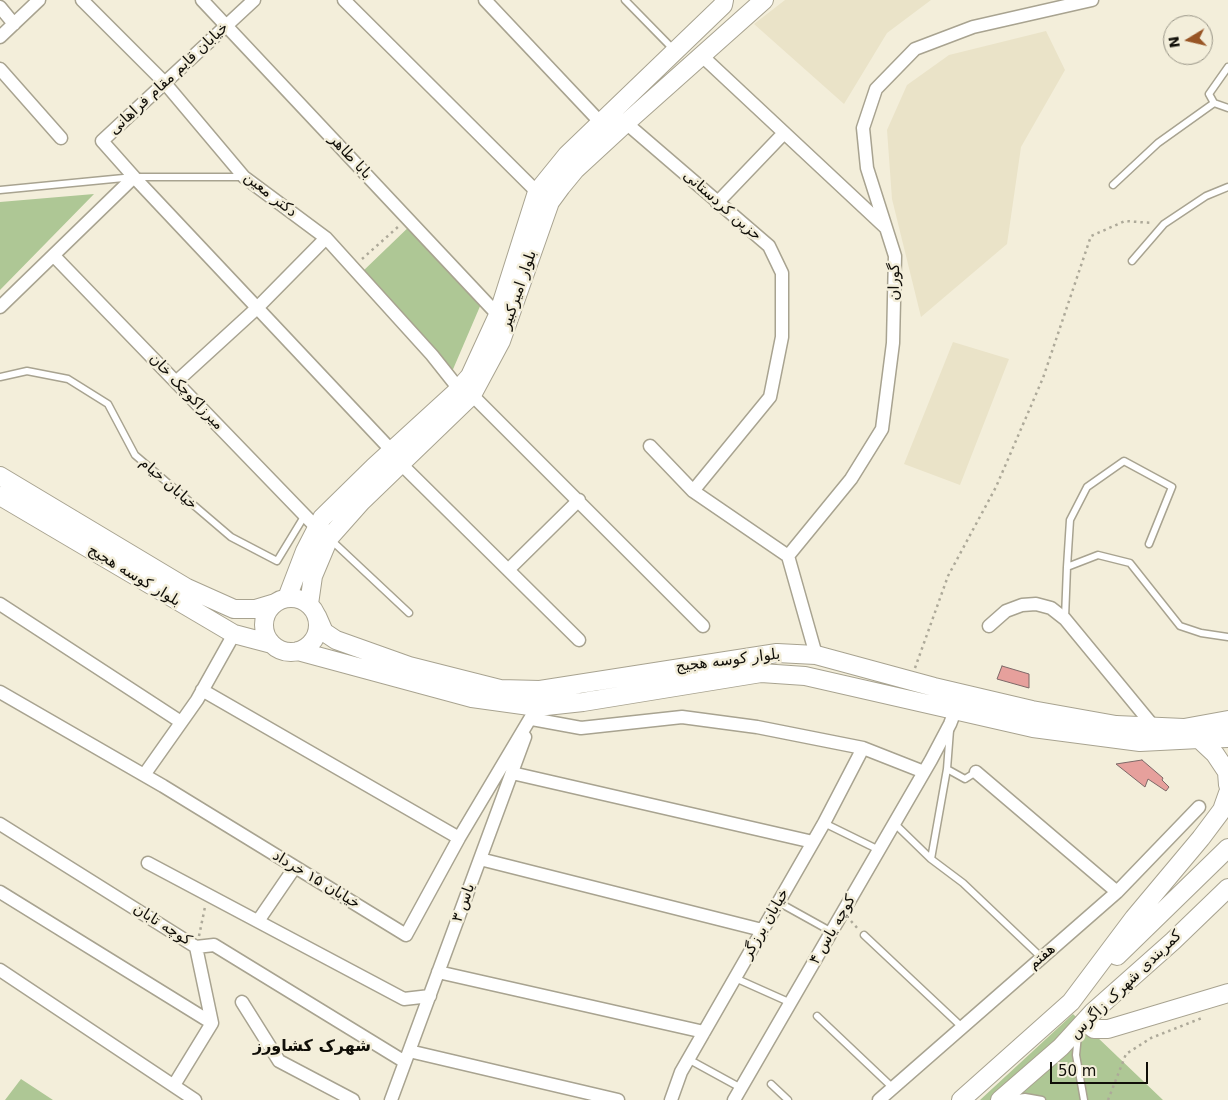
<!DOCTYPE html>
<html>
<head>
<meta charset="utf-8">
<style>
  body { margin:0 }
  #map { position:relative; width:1228px; height:1100px; overflow:hidden; background:#f3eeda; font-family:"DejaVu Sans",sans-serif }
  canvas { display:block }
  .north { position:absolute; left:1163px; top:15px; width:50px; height:50px; box-sizing:border-box; background:#f3eeda; border:1px solid #989486; border-radius:50%; rotate:261deg; font-size:14px; font-weight:700; line-height:20px; text-align:center; color:#100e08 }
  .north::after { content:''; display:block; margin:auto; width:18px; height:22px; background:#985525; clip-path:polygon(50% 0,100% 100%,50% 72%,0 100%) }
  .scale { position:absolute; left:1050px; top:1062px; width:98px; height:22px; box-sizing:border-box; border:2px solid #100e08; border-top:0; padding-left:6px; font-size:15px; line-height:18px; white-space:nowrap; color:#100e08; -webkit-text-stroke:4px #f3eeda; paint-order:stroke }
</style>
</head>
<body>
<div id="map">
<canvas width="1228" height="1100"></canvas>
<div class="north">N</div>
<div class="scale">50 m</div>
</div>
<script>
const context = document.querySelector('canvas').getContext('2d');
context.lineJoin = 'round';
function paint(path, color) {
  context.fillStyle = color;
  context.fill(path, 'evenodd');
}
function shape(rows) {
  const path = new Path2D();
  for (const r of rows) {
    if (r.length === 3) {
      path.moveTo(r[0] + r[2], r[1]);
      path.arc(r[0], r[1], r[2], 0, 2 * Math.PI);
      continue;
    }
    path.moveTo(r[0], r[1]);
    for (let i = 2; i < r.length; i += 2) path.lineTo(r[i], r[i + 1]);
  }
  return path;
}
function trace(path, color, width, dash) {
  context.strokeStyle = color;
  context.lineWidth = width;
  context.lineCap = dash ? 'butt' : 'round';
  context.setLineDash(dash || []);
  context.stroke(path);
}
function label(font, color, halo, rows, align = 'center') {
  context.font = font + ' "DejaVu Sans","Noto Sans Arabic",sans-serif';
  context.lineWidth = 5;
  context.setLineDash([]);
  context.textBaseline = 'middle';
  context.strokeStyle = halo;
  context.fillStyle = color;
  for (const [text, x, y, turn = 0] of rows) {
    context.save();
    context.translate(x, y);
    context.rotate((+turn || 0) * Math.PI / 180);
    context.textAlign = isNaN(turn) ? turn : align;
    if (halo) context.strokeText(text, 0, 0);
    context.fillText(text, 0, 0);
    context.restore();
  }
}
const built = shape([
  [785,0,931,0,887,33,844,104,754,24],
  [1046,31,1065,70,1021,147,1007,244,921,317,892,199,887,130,907,85,949,55],
  [953,342,1009,359,960,485,904,464]
]);
const green = shape([
  [94,194,0,290,0,202],
  [415,221,484,297,451,374,361,273],
  [1073,1014,1163,1100,980,1100],
  [21,1079,53,1100,5,1100]
]);
const building = shape([
  [1002,666,1029,674,1029,688,997,679,1002,666],
  [1142,760,1163,778,1162,780,1169,787,1166,791,1148,779,1145,787,1116,764,1142,760]
]);
const path = shape([
  [362,259,399,226],
  [915,668,948,576,996,487,1043,378,1091,236,1125,221,1152,223],
  [851,921,859,930],
  [199,936,205,907],
  [1108,1100,1126,1054,1151,1038,1202,1018]
]);
const lane = shape([
  [625,0,675,51],
  [1228,67,1209,94,1214,103,1228,108],
  [1113,185,1158,143,1214,103],
  [0,190,134,177,243,177],
  [1132,261,1164,224,1206,196,1228,187],
  [0,377,27,371,68,379,108,404,135,455,231,537,277,561,305,515],
  [330,539,409,613],
  [1067,567,1070,520,1087,487,1124,461,1172,487,1149,544],
  [1065,618,1067,567,1098,555,1130,563,1180,626,1201,633,1228,637],
  [947,769,965,779,976,772],
  [824,823,879,850],
  [894,823,931,859,963,883,1042,958],
  [931,859,947,769,950,730],
  [778,902,832,932],
  [864,935,963,1028],
  [735,978,791,1003],
  [817,1016,893,1088],
  [1078,1035,1076,1055,1084,1100],
  [688,1059,741,1088],
  [771,1084,788,1100],
  [1009,1099,1025,1097,1042,1100]
]);
const street = shape([
  [82,0,164,82,244,177,326,238,432,355,459,389],
  [202,0,498,315],
  [344,0,537,192],
  [485,0,601,123],
  [0,7,14,24],
  [0,37,39,0],
  [701,55,885,227],
  [0,69,61,138],
  [626,123,769,246,782,273,782,337,770,397,693,491],
  [134,177,392,451],
  [717,203,784,133],
  [54,256,317,528],
  [0,307,134,177,102,141,254,0],
  [176,382,257,308,326,238],
  [472,395,703,626],
  [650,446,693,491,788,556],
  [401,464,579,640],
  [509,569,579,500],
  [0,604,181,722],
  [989,626,1006,611,1022,605,1036,604,1051,608,1065,619,1154,727],
  [816,655,788,556,851,479,882,429,893,343,895,256,867,168,863,128,876,89,915,49,973,27,1092,0],
  [202,690,459,838],
  [0,692,163,786,406,935,459,838,537,707],
  [532,719,581,728,682,717,757,727,863,748,924,772],
  [976,772,1117,892],
  [512,773,813,842],
  [144,775,197,700,234,634],
  [0,824,196,947,212,1023,174,1085],
  [480,859,762,930],
  [148,863,404,999,430,996],
  [0,892,212,1023],
  [258,921,295,867],
  [196,947,214,945,405,1062],
  [0,970,195,1100],
  [438,972,704,1032],
  [242,1002,279,1061,353,1100],
  [409,1051,618,1100],
  [391,1100,525,737],
  [671,1100,681,1072,824,823,863,748],
  [734,1100,931,760,950,724,955,711],
  [879,1100,1117,892,1199,807]
]);
const secondary = shape([
  [0,476,187,588,234,609,255,609,275,603],
  [0,496,234,634,272,644],
  [287,598,305,551,322,518,374,467,455,393,470,376,498,315,537,192,567,155,723,5,724,0],
  [291,625,27],
  [309,604,313,576,329,538,361,502,472,395,501,341,550,202,561,187,575,170,626,123,764,0],
  [317,616,324,632,336,640,409,666,500,689,540,690,777,653,816,655,934,687,1032,710,1116,725,1184,728,1228,720],
  [298,651,472,698,537,707,583,702,761,673,805,676,1033,728,1140,742,1199,739,1215,754,1227,772,1228,785],
  [1199,739,1228,738],
  [1117,956,1228,848],
  [1085,1022,1094,1029,1108,1029,1228,993],
  [961,1100,1071,1002,1134,918,1201,838,1222,810,1228,793],
  [1000,1100,1061,1047,1093,1012,1173,941,1228,888]
]);
const streetNames = [
  ["خیابان قایم مقام فراهانی",169,79,-43],
  ["بابا طاهر",350,157,47],
  ["دکتر معین",270,195,38],
  ["حزین کردستانی",722,206,41],
  ["گوران",895,282,-89],
  ["بلوار امیرکبیر",519,290,-71],
  ["میرزاکوچک خان",186,392,46],
  ["خیابان خیام",168,484,41],
  ["بلوار کوسه هجیج",134,576,31],
  ["بلوار کوسه هجیج",728,661,-7],
  ["خیابان ۱۵ خرداد",316,880,31],
  ["یاس ۳",464,903,-70],
  ["خیابان برزگر",766,924,-60],
  ["کوچه تابان",162,925,32],
  ["کوچه یاس ۴",833,930,-60],
  ["هفتم",1042,957,-41],
  ["کمربندی شهرک زاگرس",1126,985,-44]
];
const neighbourhoodNames = [
  ["شهرک کشاورز",312,1047]
];
paint(built, '#eae3c8');
paint(green, '#aec795');
paint(building, '#e6a09c');
trace(building, '#7d6867', 1);
trace(lane, '#a8a390', 9);
trace(street, '#a8a390', 15);
trace(secondary, '#a8a390', 20);
trace(path, '#ada999', 2.5, [2.5, 4]);
trace(lane, '#fff', 6);
trace(street, '#fff', 12);
trace(secondary, '#fff', 18);
label('15px', '#100e08', '#f3eeda', streetNames);
label('bold 16px', '#100e08', '#f3eeda', neighbourhoodNames);
</script>
</body>
</html>
